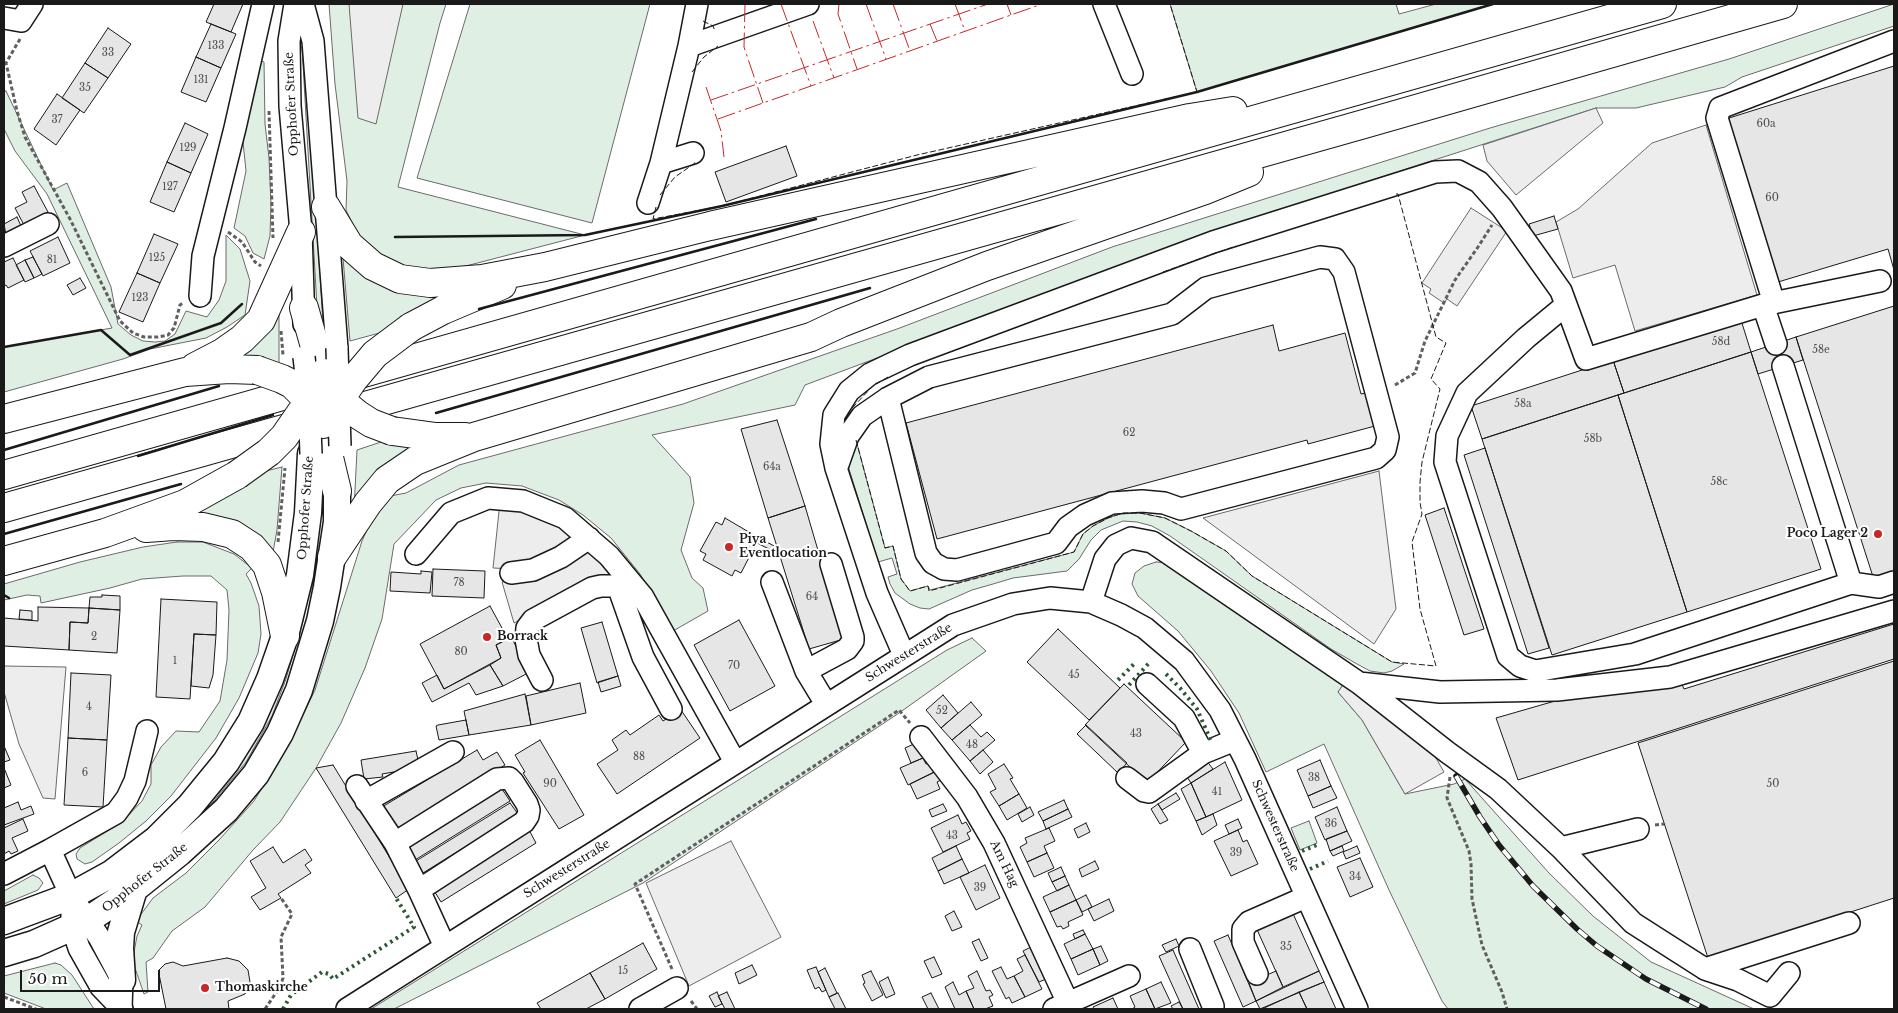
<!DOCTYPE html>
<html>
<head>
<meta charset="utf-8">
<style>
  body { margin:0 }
  #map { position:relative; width:1898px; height:1013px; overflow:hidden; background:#fff; font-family:"Libre Baskerville",serif }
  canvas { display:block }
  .frame { position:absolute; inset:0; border:5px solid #1a1a1a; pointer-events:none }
  .scale { position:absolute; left:20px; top:970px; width:140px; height:22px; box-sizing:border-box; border:2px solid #1a1a1a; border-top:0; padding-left:6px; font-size:15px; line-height:18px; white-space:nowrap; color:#1a1a1a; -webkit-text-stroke:4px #fff; paint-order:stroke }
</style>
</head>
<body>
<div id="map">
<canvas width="1898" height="1013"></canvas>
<div class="frame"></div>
<div class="scale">50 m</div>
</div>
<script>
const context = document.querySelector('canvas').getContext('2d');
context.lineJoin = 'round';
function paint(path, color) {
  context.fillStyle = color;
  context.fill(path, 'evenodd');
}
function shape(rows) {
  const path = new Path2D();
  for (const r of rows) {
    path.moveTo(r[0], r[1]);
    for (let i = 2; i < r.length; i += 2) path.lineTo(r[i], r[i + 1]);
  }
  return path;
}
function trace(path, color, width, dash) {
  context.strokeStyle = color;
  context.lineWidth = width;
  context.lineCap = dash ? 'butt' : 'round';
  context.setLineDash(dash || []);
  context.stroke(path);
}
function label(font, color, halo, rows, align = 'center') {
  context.font = font + ' "Libre Baskerville",serif';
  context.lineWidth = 4;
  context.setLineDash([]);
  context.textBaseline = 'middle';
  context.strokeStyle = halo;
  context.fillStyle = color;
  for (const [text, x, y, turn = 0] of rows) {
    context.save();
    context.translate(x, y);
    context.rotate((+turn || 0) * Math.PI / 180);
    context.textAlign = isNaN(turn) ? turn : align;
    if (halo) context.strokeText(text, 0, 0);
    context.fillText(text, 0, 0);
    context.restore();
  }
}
const green = shape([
  [329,4,446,4,440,23,398,187,585,235,439,273,402,269,378,256,358,235,346,210,347,181,335,84,329,4],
  [470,4,650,4,592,223,417,178,470,4],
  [1170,4,1396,4,1399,14,1436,4,1493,4,1197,92,1170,4],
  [1894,4,1894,26,1742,77,1725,87,1636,108,1596,108,1232,225,805,385,795,405,652,435,690,477,694,503,681,550,692,578,703,588,708,611,673,631,640,574,611,538,583,515,559,500,522,486,486,483,461,488,436,500,394,544,382,619,365,668,341,723,316,768,280,822,253,850,205,907,172,931,153,958,146,962,148,992,144,994,135,968,134,952,137,936,142,925,136,921,153,898,186,873,219,840,254,801,289,744,315,690,362,541,370,523,390,496,406,493,459,465,683,404,897,329,1112,247,1490,128,1729,59,1894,4],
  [302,47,316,209,323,324,318,324,302,47],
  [256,59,264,62,265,124,269,158,271,204,270,236,264,259,253,253,245,236,234,228,246,171,241,123,256,59],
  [6,91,53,190,67,183,111,287,118,324,131,335,143,341,155,342,165,341,175,334,186,311,207,317,219,300,226,281,226,235,240,249,250,281,245,315,227,327,206,338,150,349,123,359,4,392,4,347,112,328,47,194,15,151,4,129,4,92,6,91],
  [343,258,471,284,394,329,350,341,343,258],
  [275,314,279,315,279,362,275,366,268,368,235,353,275,314],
  [390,439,436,443,354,510,357,450,390,439],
  [856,440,885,548,893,546,901,579,910,591,928,586,930,590,1074,552,1083,534,1093,526,1108,518,1123,513,1140,513,1165,518,1191,531,1226,551,1252,576,1392,662,1404,664,1392,671,1384,673,1370,671,1357,664,1331,649,1170,536,1152,526,1137,522,1123,521,1101,530,1091,540,1079,559,1067,571,1013,578,993,584,972,590,929,609,920,608,910,604,895,593,890,584,888,577,897,574,892,558,878,562,849,469,848,462,856,440],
  [282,467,277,530,273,552,162,518,250,475,282,467],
  [177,542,203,542,234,554,252,568,246,574,251,583,259,606,261,634,258,653,239,698,216,738,171,796,146,821,119,843,92,862,85,864,77,859,76,854,80,848,122,822,142,801,151,784,151,765,161,747,176,731,199,732,220,701,227,660,229,610,227,590,211,576,183,576,142,579,110,588,41,603,40,596,27,595,4,600,4,584,80,562,143,547,177,542],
  [1156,562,1168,563,1345,682,1338,692,1362,720,1405,794,1454,784,1465,779,1549,873,1593,916,1651,962,1754,1009,1448,1009,1442,1001,1389,890,1324,744,1266,772,1239,713,1211,671,1178,631,1138,596,1132,584,1135,573,1144,566,1156,562],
  [311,579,303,621,286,679,272,716,246,762,190,830,119,883,183,829,311,579],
  [972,638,986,651,899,713,643,883,394,1009,371,1009,947,650,972,638],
  [1309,821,1317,843,1300,850,1291,828,1309,821],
  [33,875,39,878,43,883,38,890,4,904,4,891,33,875],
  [55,963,61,965,72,975,94,1009,46,1009,4,993,4,976,55,963]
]);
const parking = shape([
  [349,4,403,4,376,124,358,118,349,4],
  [1596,108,1603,123,1516,195,1487,161,1483,145,1596,108],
  [1706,125,1757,295,1635,331,1615,265,1573,278,1556,222,1578,209,1652,143,1706,125],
  [1471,208,1507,231,1457,306,1447,299,1444,303,1429,293,1431,289,1422,283,1471,208],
  [1379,471,1396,609,1374,644,1203,518,1379,471],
  [500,502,522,504,579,536,515,569,493,568,500,502],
  [588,543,616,573,514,623,502,582,588,543],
  [4,666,66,667,55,799,43,798,19,744,4,692,4,666],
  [1345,682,1425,739,1444,772,1405,794,1362,720,1338,692,1345,682],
  [731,841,781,937,689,986,646,883,731,841]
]);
const building = shape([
  [214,4,243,4,231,32,206,22,214,4],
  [211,24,236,34,221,68,196,57,211,24],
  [108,28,131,44,108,78,85,63,108,28],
  [196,57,221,68,206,102,181,92,196,57],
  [85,63,108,78,84,113,62,98,85,63],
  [1894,66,1894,270,1888,249,1778,282,1726,119,1894,66],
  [57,94,80,110,56,145,34,129,57,94],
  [185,123,208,134,191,173,167,162,185,123],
  [786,146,797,176,726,202,715,172,786,146],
  [167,162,191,173,174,212,150,202,167,162],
  [34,186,48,212,24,225,15,208,27,202,22,192,34,186],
  [1554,216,1558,229,1533,236,1529,224,1554,216],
  [17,217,21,226,6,235,4,224,17,217],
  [154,234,178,244,160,283,137,273,154,234],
  [58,237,70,263,43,276,30,251,58,237],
  [33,257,42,274,34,278,25,260,33,257],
  [13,258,24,280,8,288,6,285,4,286,4,262,13,258],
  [25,260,34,278,25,282,16,265,25,260],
  [137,273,160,283,143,322,119,312,137,273],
  [80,278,86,288,73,295,67,285,80,278],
  [1894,306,1894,577,1875,583,1796,337,1894,306],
  [1741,320,1751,352,1624,393,1613,360,1741,320],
  [1273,325,1279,351,1345,333,1361,394,1366,393,1375,426,1308,444,1307,440,937,539,906,423,1273,325],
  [1796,337,1803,360,1758,374,1751,352,1796,337],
  [1751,352,1821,569,1687,612,1618,395,1751,352],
  [1613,360,1624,393,1482,439,1471,406,1613,360],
  [1618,395,1687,612,1552,655,1482,439,1618,395],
  [777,420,805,506,768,518,741,429,777,420],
  [1485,448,1549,648,1528,654,1464,455,1485,448],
  [805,506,844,639,809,649,768,518,805,506],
  [1444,508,1484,629,1464,635,1425,515,1444,508],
  [725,518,759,538,741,573,735,570,732,576,703,560,706,554,700,551,716,522,722,525,725,518],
  [759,538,778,548,781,555,757,543,759,538],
  [433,569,485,571,484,598,432,596,433,569],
  [421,571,432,572,430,593,390,591,391,572,421,574,421,571],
  [102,595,120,596,120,610,89,608,90,597,102,597,102,595],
  [161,599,217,602,216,635,194,634,190,699,156,697,161,599],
  [490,606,508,639,496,645,501,658,444,689,420,644,490,606],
  [38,607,89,608,88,623,70,622,69,650,4,646,4,618,38,621,38,607],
  [89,608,120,610,117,653,69,650,70,622,88,623,89,608],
  [20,610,32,611,32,620,19,619,20,610],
  [739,620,775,686,730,711,694,645,739,620],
  [602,622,618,676,597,683,581,628,602,622],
  [1894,624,1894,659,1518,780,1496,718,1555,701,1680,680,1684,689,1894,624],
  [1058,629,1120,688,1089,720,1027,662,1058,629],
  [194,634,216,635,213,675,209,688,191,686,194,634],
  [511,637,530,672,503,686,490,665,501,658,496,645,511,637],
  [1894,661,1894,898,1708,958,1638,743,1894,661],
  [490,665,503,686,476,695,469,683,432,702,422,683,437,675,444,689,490,665],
  [71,673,111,675,107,740,68,738,71,673],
  [618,676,621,686,601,692,598,682,618,676],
  [580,683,586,713,531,725,526,696,580,683],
  [1124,684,1186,742,1147,783,1085,725,1124,684],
  [525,694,531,725,469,735,464,711,525,694],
  [943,695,958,713,941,728,926,710,943,695],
  [971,702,982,715,952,740,941,728,971,702],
  [681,710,700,738,617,794,597,764,618,750,612,740,626,730,630,735,659,715,663,721,681,710],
  [466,720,469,735,439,740,436,726,438,725,466,720],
  [970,725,981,737,987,732,995,740,970,761,952,740,970,725],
  [1086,725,1127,763,1118,773,1077,734,1086,725],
  [68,738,107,740,103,807,64,805,68,738],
  [540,740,584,815,559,829,523,773,525,772,515,755,540,740],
  [916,743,923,758,911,763,905,748,916,743],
  [4,746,10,760,4,762,4,746],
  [477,750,483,760,497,752,505,765,397,831,382,807,477,750],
  [983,750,993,762,980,774,970,761,983,750],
  [416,751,419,764,405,770,382,774,383,777,364,779,361,760,416,751],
  [923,758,926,764,930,763,934,772,908,785,900,768,923,758],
  [1206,760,1213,769,1191,783,1185,774,1206,760],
  [1320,760,1331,786,1308,796,1297,770,1320,760],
  [1225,762,1242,800,1206,817,1191,783,1225,762],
  [1004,764,1013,778,1010,779,1019,794,999,806,990,792,996,789,988,774,1004,764],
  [333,765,409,889,396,898,316,768,333,765],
  [4,768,11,785,4,788,4,768],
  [937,771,941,780,937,782,940,789,917,799,910,784,937,771],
  [1191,783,1206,817,1196,821,1181,789,1191,783],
  [1331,786,1337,798,1313,808,1308,796,1331,786],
  [502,789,510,801,415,860,408,848,502,789],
  [1176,793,1180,799,1162,810,1158,804,1176,793],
  [1019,794,1027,808,1007,820,999,806,1019,794],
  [1064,800,1068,809,1043,821,1038,812,1064,800],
  [18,802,21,810,31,806,34,814,4,825,4,808,18,802],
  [510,803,518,814,423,873,416,861,510,803],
  [943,804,947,811,932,817,929,810,943,804],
  [1158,804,1168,820,1160,824,1151,809,1158,804],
  [1030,807,1034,815,1022,822,1018,814,1030,807],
  [1337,807,1347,831,1325,840,1315,817,1337,807],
  [1068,809,1072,817,1046,829,1043,821,1068,809],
  [1213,814,1217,825,1202,835,1196,821,1213,814],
  [958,815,962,824,966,822,971,831,967,833,970,839,943,852,931,828,958,815],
  [23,819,28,831,12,838,18,851,11,854,9,851,4,854,4,828,23,819],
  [1238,819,1242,828,1229,834,1225,825,1238,819],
  [1086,823,1090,832,1078,838,1074,829,1086,823],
  [1049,828,1055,841,1044,846,1047,853,1027,862,1020,847,1027,843,1025,838,1049,828],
  [529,830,536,843,441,902,433,889,529,830],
  [1238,830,1243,842,1247,840,1258,864,1231,876,1214,841,1238,830],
  [1347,831,1352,841,1330,851,1326,839,1347,831],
  [956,846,962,859,938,871,932,858,956,846],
  [1342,846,1344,851,1333,856,1330,851,1342,846],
  [1357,846,1360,853,1346,859,1343,852,1357,846],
  [273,847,283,863,305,849,312,860,305,865,311,873,278,894,281,898,260,910,251,897,266,888,250,861,273,847],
  [1047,853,1054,868,1034,877,1027,862,1047,853],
  [1360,858,1373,887,1350,897,1337,867,1360,858],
  [962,859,969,873,944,884,938,871,962,859],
  [1095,861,1099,869,1082,877,1079,869,1095,861],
  [985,865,1000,898,976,910,960,877,985,865],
  [1061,867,1065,876,1052,882,1048,873,1061,867],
  [1065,876,1069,885,1057,891,1052,882,1065,876],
  [1069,885,1076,900,1050,912,1043,897,1069,885],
  [1086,895,1092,907,1082,912,1076,900,1086,895],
  [1109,899,1114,911,1094,921,1088,909,1109,899],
  [1076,900,1083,915,1068,922,1069,926,1063,929,1061,926,1057,927,1050,912,1076,900],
  [1290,907,1319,971,1283,987,1254,923,1290,907],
  [954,911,962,927,952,931,945,916,954,911],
  [1083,930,1085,934,1075,939,1073,934,1083,930],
  [1085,934,1093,949,1071,959,1064,944,1085,934],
  [1228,935,1256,1001,1243,1007,1214,941,1228,935],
  [979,939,988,958,981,961,972,942,979,939],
  [1176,939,1179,946,1166,952,1162,945,1176,939],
  [643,943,657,969,605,999,590,973,643,943],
  [1101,946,1108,961,1100,965,1093,949,1101,946],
  [1031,947,1046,979,1039,982,1023,951,1031,947],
  [1093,949,1100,965,1078,975,1071,959,1093,949],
  [1173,950,1199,1009,1183,1009,1159,956,1173,950],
  [1025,955,1042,989,1025,997,1014,976,1023,971,1017,959,1025,955],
  [934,957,942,974,932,978,924,961,934,957],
  [227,958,239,961,248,970,250,982,245,994,228,1001,229,1009,166,1009,159,974,159,970,165,964,173,962,183,966,227,958],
  [752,965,757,975,739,984,735,973,752,965],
  [816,967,826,990,822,992,819,987,815,989,807,970,816,967],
  [1001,967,1007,979,1014,976,1025,997,1012,1003,1009,997,1006,999,992,971,1001,967],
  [825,968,837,993,829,997,818,972,825,968],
  [871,971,883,995,872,1001,863,984,865,983,862,975,871,971],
  [977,971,986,991,990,990,993,995,989,997,993,1006,985,1009,974,1009,966,991,974,988,968,976,977,971],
  [1276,971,1283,987,1256,1001,1249,983,1276,971],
  [1319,971,1324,982,1260,1009,1256,1001,1319,971],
  [590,973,605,999,586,1009,541,1009,537,1003,590,973],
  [888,977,895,994,886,998,879,982,888,977],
  [953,982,959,995,966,991,974,1009,955,1009,945,987,953,982],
  [1161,982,1171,1003,1155,1009,1146,989,1161,982],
  [1324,982,1336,1009,1307,1009,1299,992,1324,982],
  [1146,989,1155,1009,1132,1009,1135,1007,1130,996,1146,989],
  [717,992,722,1004,715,1007,709,996,717,992],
  [727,992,735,1009,725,1009,718,996,727,992],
  [1299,992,1307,1009,1262,1009,1299,992],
  [838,993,846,1009,835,1009,829,997,838,993],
  [931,993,939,1009,928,1009,922,997,931,993],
  [1113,998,1118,1009,1094,1009,1093,1007,1113,998],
  [1179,1002,1183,1009,1173,1009,1171,1006,1179,1002]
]);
const path = shape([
  [20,39,6,63,17,111,25,137,70,219,120,321,133,333,144,337,158,337,168,335,174,328,180,305,183,303],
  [269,111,273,238],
  [228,232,242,242,255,262,261,266],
  [281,331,283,355],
  [1395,385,1415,373,1425,341,1455,280,1478,247,1492,225],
  [278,542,285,468],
  [1450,777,1447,798,1469,851,1471,864,1472,899,1482,945,1502,992,1507,1009],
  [1655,825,1664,824],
  [672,969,635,884,899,710,910,723],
  [4,997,36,1009],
  [691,1001,697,1009],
  [265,1009,280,987,283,978,281,937,292,914,281,898]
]);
const minor = shape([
  [295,4,289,41,290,106,301,232,304,324],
  [303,4,313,41,337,348],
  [1104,4,1132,74],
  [4,18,21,21,32,4],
  [689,46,808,4],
  [661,163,693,153],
  [648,203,661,163,689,46,697,4],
  [4,246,48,224],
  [200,296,203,256,235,128,263,4],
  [1774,303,1717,118,1720,108,1894,41],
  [1566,305,1526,338,1467,393,1447,436,1445,462,1508,656,1520,666,1535,671,1635,654,1851,583,1783,366],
  [1763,305,1776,344],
  [837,467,848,436,862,416,888,398,929,377,1172,314,1206,288,1320,257,1335,259,1344,272,1388,437,1385,450,1376,458,1181,509,1164,503,1142,501,1112,503,1085,515,1068,527,1056,543,957,570,944,569,933,563,926,553,888,398],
  [416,554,451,513,488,498,523,501,565,518,609,556,643,597,735,762],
  [511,573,533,570,561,557,589,538],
  [772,582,806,671,826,704],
  [1851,583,1879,587,1894,582],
  [618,586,643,657,671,709],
  [1091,602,1105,559,1116,545,1131,538,1152,542,1359,683,1447,752,1498,789,1561,848,1633,923,1705,969,1738,980,1770,996,1789,973],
  [904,655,877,593,836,468,831,444,834,415,849,391,870,374,910,355,1213,242,1435,172,1458,171,1479,182,1502,208,1561,291,1586,359,1763,305,1880,281],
  [806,671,847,649,853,641,853,637,831,564],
  [542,680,529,655,526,639,527,628,533,620,592,588,601,586,618,586,640,595],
  [1359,683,1440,692,1557,690,1670,677,1894,611],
  [1147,684,1184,718,1203,753],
  [921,737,967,797,994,843,1068,1003],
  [1127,778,1144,791,1149,792,1203,753,1235,740],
  [357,786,395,843,419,890,445,947],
  [366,801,453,752],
  [395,843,497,779,509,778,513,782,527,804,529,810,528,816,524,822,419,890],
  [1561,848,1638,829],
  [50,850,71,896,99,937,122,980,121,1008],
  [4,874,50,850,116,813,127,798,135,781,147,731],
  [72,912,72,927,79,948,101,987,122,1009],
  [1190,949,1213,1006,1213,1009],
  [1705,969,1849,923],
  [1257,974,1243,942,1243,929,1249,922,1306,897],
  [347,1009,953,625,1013,604,1050,598,1091,602,1121,615,1145,628,1184,661,1220,710,1245,759,1357,1009],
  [640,1009,677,988],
  [1054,1009,1129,976]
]);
const major = shape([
  [4,921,71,896,111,874,157,839,190,806,226,762,251,722,270,679,285,636,300,575,308,513,311,454],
  [4,953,34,944,88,920,134,889,180,852,226,810,256,774,280,733,299,690,320,621,327,587,337,522,337,491],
  [122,980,120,948,121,932,134,889]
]);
const highway = shape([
  [326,207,349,245,373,266,400,279,430,283,482,279,545,267,710,226,1190,118,1233,111],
  [304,308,317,354,324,373],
  [411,327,443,310,502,285],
  [195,367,222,353,242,339,261,320,301,232],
  [4,419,185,372,229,369,257,370],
  [323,424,327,449,337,491],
  [392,431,436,437,465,437],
  [4,475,1662,4],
  [4,508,1364,124,1783,4],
  [146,528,174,526,203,527,232,534,252,547,267,565,276,592,285,636],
  [332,557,368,503,387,480,415,461,474,437,811,337,841,323,987,266,1205,190,1249,172],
  [4,561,105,533,185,504,237,475]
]);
const rail = shape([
  [1456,776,1480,817,1499,845,1533,886,1577,929,1597,946,1646,979,1706,1009]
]);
const minorBridge = shape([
  [337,348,340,446],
  [304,357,309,401,311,454]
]);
const highwayBridge = shape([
  [257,370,282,379,292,384,309,401,323,424,353,380,375,354,411,327],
  [330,383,339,399,357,414,371,423,392,431],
  [237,475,269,452,284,437,309,401,324,373]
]);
const hedge = shape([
  [1166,674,1180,688,1197,709,1211,741],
  [1118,680,1136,662],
  [1129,685,1149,663],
  [1302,851,1317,845],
  [1310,869,1328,861],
  [283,1009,291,995,322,972,329,974,333,979,414,927,396,898]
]);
const fence = shape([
  [703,21,713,26,715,31],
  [692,72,704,57,718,46],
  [660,195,675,177,695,163,694,161],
  [656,207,653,219,722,206,917,155,1197,92,1170,4],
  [1163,272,1236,246],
  [852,408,873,386,888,377],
  [856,440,885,548,893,546,901,579,910,591,928,586,929,591,1074,552,1083,534,1093,526,1108,518,1123,513,1140,513,1165,518,1191,531,1226,551,1252,576,1392,662,1436,666,1420,609,1412,542,1422,514,1420,502,1420,482,1422,462,1440,389,1431,379,1446,343,1436,337,1398,194,1396,194]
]);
const wall = shape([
  [395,237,585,235,722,206,1197,92,1493,4],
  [479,309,816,219],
  [4,347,101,330,130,355,221,323,242,304],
  [436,413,870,288],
  [4,450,219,386],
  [138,456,273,415],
  [4,534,181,484],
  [4,595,9,598]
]);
const power = shape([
  [745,4,744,47,763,103],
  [781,4,811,86],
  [839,4,838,14,857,69],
  [866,4,886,59],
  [893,4,910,51],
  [955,4,965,31],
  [1007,4,1011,15],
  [813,21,834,78],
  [930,24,937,41],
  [706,87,721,131,724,157],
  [711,100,988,4],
  [718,119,1042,4]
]);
const markers = [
  [1878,534,5,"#c62828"],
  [729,547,5,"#c62828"],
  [487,637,5,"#c62828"],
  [205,988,5,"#c62828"]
];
const numberNames = [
  ["133",216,46],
  ["33",108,53],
  ["131",201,80],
  ["35",85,88],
  ["37",57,120],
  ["60a",1766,124],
  ["129",188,148],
  ["127",170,187],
  ["60",1772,198],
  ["125",157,258],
  ["81",52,260],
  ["123",140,298],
  ["58d",1721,342],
  ["58e",1821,350],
  ["58a",1523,404],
  ["62",1129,433],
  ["58b",1593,439],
  ["64a",772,467],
  ["58c",1719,482],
  ["78",459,583],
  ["64",812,597],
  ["2",94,637],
  ["80",461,652],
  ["1",175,661],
  ["70",734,666],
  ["45",1074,675],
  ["4",89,707],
  ["52",942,711],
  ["43",1136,734],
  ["48",972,745],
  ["88",639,757],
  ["6",85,773],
  ["38",1314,778],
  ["90",550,784],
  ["50",1773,784],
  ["41",1217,792],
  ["36",1331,824],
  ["43",952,836],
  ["39",1236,853],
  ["34",1355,877],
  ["39",980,888],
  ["35",1286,947],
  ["15",623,971]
];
const streetNames = [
  ["Opphofer Straße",292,104,-93],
  ["Opphofer Straße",306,508,-86],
  ["Schwesterstraße",909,653,-32],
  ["Schwesterstraße",1275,826,66],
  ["Am Hag",1004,864,64],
  ["Schwesterstraße",567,869,-32],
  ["Opphofer Straße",145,878,-38]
];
const poiNames = [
  ["Poco Lager 2",1868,534,"right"],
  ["Piya",739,540],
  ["Eventlocation",739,554],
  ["Borrack",497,637],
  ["Thomaskirche",215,988]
];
paint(green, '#e0efe3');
trace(green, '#6a6a6a', 1);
paint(parking, '#ededed');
trace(parking, '#6a6a6a', 1);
paint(building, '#e6e6e6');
trace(building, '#1a1a1a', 1);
trace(minor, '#1a1a1a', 24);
trace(major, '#1a1a1a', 29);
trace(highway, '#1a1a1a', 30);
trace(path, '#5f5f5f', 3, [4, 2.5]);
trace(minor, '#fff', 21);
trace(major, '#fff', 26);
trace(highway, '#fff', 28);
trace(rail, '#1a1a1a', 5.5);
trace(rail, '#fff', 4, [11]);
trace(minorBridge, '#1a1a1a', 24, []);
trace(highwayBridge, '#1a1a1a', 30, []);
trace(minorBridge, '#fff', 21);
trace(highwayBridge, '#fff', 28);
trace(hedge, '#2b5a34', 4, [2.5, 4]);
trace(fence, '#1a1a1a', 1, [6, 2.5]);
trace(wall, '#1a1a1a', 2.5);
trace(power, '#c62828', 1, [18, 4, 2.5, 4]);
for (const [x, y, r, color] of markers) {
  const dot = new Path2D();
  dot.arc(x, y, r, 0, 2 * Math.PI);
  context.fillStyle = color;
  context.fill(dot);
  trace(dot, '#fff', 2);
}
label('10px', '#4d4d4d', null, numberNames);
label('12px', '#1a1a1a', '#fff', streetNames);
label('bold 12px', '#1a1a1a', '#fff', poiNames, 'left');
</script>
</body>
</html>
